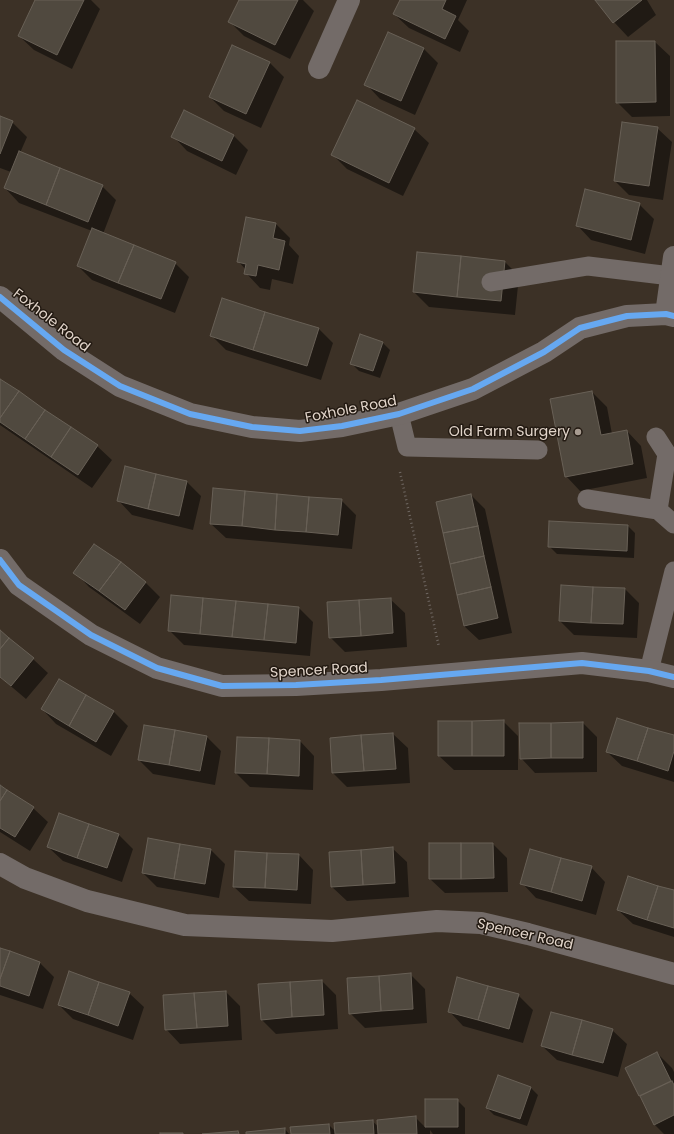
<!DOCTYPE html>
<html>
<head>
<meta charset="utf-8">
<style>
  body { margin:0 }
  canvas { display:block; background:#3c3126 }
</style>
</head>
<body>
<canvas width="674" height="1134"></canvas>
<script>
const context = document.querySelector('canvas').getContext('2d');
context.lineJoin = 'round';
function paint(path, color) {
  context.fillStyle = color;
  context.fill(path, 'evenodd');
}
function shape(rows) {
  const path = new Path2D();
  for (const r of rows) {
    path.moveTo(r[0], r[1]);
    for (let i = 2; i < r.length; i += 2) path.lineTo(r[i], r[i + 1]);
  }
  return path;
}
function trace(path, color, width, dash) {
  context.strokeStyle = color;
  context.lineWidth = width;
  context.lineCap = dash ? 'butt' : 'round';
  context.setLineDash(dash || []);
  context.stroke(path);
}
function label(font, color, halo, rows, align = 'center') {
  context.font = font + ' Poppins,sans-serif';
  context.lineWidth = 3;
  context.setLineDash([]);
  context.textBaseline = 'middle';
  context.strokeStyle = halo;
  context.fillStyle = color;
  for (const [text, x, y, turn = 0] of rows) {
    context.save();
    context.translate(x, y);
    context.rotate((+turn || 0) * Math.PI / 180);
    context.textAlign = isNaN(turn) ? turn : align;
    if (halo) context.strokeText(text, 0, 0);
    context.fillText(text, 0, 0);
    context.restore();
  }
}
const shadow = shape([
  [37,0,91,0,100,9,72,69,34,50,19,36],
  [240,0,303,0,314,11,290,59,244,36,229,21],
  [401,0,467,0,458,20,469,31,460,52,409,28,394,14],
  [596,0,647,0,656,15,628,37,614,22],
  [389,33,424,49,438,63,415,115,380,99,366,84],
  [617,42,655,42,670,56,670,116,632,117,617,102],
  [269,62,284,77,261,128,224,111,210,97],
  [184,112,234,136,248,150,236,175,187,151,173,136],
  [0,117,12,122,27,137,20,153,102,186,116,200,103,234,175,263,189,277,175,313,92,280,78,266,92,231,19,203,5,188,11,172,0,168],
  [657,128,672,142,663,200,629,195,615,181],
  [414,129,429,143,403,196,347,169,333,155],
  [639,204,654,219,645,254,591,240,577,225],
  [247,218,276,224,290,238,289,245,299,256,293,284,272,279,270,290,260,288,246,273,246,270,238,261],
  [505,262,519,276,515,315,429,307,414,292],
  [223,299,319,329,333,343,321,380,226,350,211,335],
  [383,343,390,350,380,378,359,371,351,363],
  [0,380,97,446,112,460,92,488,0,425],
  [592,392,607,407,612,434,627,431,641,446,647,478,580,491,566,476],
  [187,482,201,496,193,530,132,515,118,500],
  [471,495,485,509,512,633,479,640,464,626,437,503],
  [341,500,356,515,352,549,226,538,211,524],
  [628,526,635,533,634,558,557,554,550,547],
  [75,572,145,582,160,597,140,624,89,587],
  [625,589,639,603,637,638,574,635,560,621],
  [172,596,299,608,313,622,310,656,184,645,169,630],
  [390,599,405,613,407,647,345,652,330,637],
  [0,631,33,659,48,673,26,699,0,677],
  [59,680,114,712,128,726,111,756,56,724,42,709],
  [503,721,518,736,518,770,454,770,439,756],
  [583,723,597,737,597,772,535,773,521,758],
  [393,734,408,748,410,783,347,787,333,773],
  [674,736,674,782,622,766,607,752],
  [207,737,221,751,215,785,153,774,139,760],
  [238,738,300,741,314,756,313,790,250,787,236,773],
  [0,787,33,808,48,822,30,851,0,832],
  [119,835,133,849,122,882,63,861,48,847],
  [149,839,211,850,225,864,219,898,157,887,143,873],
  [493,844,507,858,508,892,445,893,430,879],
  [392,848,407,862,409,897,347,901,332,887],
  [299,855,313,870,311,904,249,901,234,887],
  [591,867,605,882,596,915,536,898,522,883],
  [674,891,674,937,633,924,618,910],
  [0,949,40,963,54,977,43,1009,0,995],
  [410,974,425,989,427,1023,365,1028,350,1013],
  [322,981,336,995,338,1029,276,1034,262,1020],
  [226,992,240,1006,242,1040,180,1044,166,1029],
  [129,993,144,1007,133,1040,73,1019,59,1005],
  [518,995,533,1010,523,1043,463,1026,449,1011],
  [612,1030,627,1044,618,1077,557,1060,542,1046],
  [657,1053,672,1068,674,1072,674,1134,664,1134,654,1124,627,1068],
  [531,1088,538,1095,527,1126,494,1115,487,1108],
  [426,1100,457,1100,465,1108,465,1134,433,1134,430,1130,430,1134,292,1134,329,1125,335,1131,372,1121,379,1127,415,1117,426,1128],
  [285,1129,289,1134,247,1134]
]);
const building = shape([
  [35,0,84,0,57,55,18,36,35,0],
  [239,0,298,0,275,45,228,22,239,0],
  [400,0,446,0,442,9,456,16,445,39,393,14,400,0],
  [595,0,642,0,613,23,595,0],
  [388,32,424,48,401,101,364,85,388,32],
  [616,41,655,41,656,102,616,103,616,41],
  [232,45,270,62,246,114,209,97,232,45],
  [357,100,415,128,389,183,331,155,357,100],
  [184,110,234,135,222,161,171,137,184,110],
  [0,116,13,121,0,154,0,116],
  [622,122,658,127,649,186,614,181,622,122],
  [19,151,60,168,46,205,4,188,19,151],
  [60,168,103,185,88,222,46,205,60,168],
  [585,189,640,203,631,240,576,226,585,189],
  [246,217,276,223,273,238,285,241,279,270,258,265,256,276,244,274,246,264,237,262,246,217],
  [92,228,134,245,118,283,77,266,92,228],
  [134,245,176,262,161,299,118,283,134,245],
  [417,252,461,256,457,297,413,292,417,252],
  [461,256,505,261,501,301,457,297,461,256],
  [222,298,265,312,253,350,210,336,222,298],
  [265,312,319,328,307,366,253,350,265,312],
  [360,334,383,342,373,371,350,364,360,334],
  [0,379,19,391,0,418,0,379],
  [19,391,45,410,25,439,0,422,0,418,19,391],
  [592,391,601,435,627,430,633,464,565,477,550,399,592,391],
  [45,410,71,427,51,457,25,439,45,410],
  [71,427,98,445,78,475,51,457,71,427],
  [125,466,156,474,148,509,117,501,125,466],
  [156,474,187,481,179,516,148,509,156,474],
  [213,488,245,491,242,526,210,524,213,488],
  [245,491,277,494,275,530,242,526,245,491],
  [277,494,309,497,306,532,275,530,277,494],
  [471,494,478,526,443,533,436,502,471,494],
  [309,497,342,499,338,535,306,532,309,497],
  [549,521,628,525,627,551,548,547,549,521],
  [478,526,484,556,450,564,443,533,478,526],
  [94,544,121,562,99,591,73,573,94,544],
  [484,556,491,587,457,595,450,564,484,556],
  [121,562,146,582,125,610,99,591,121,562],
  [561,585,593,587,591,623,559,621,561,585],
  [491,587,498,618,464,626,457,595,491,587],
  [593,587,625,588,623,624,591,623,593,587],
  [171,595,203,598,200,634,168,631,171,595],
  [203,598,236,601,232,637,200,634,203,598],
  [391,598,393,633,361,636,359,600,391,598],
  [359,600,361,636,329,638,327,602,359,600],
  [236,601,268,604,264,640,232,637,236,601],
  [268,604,299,607,296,643,264,640,268,604],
  [0,630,9,638,0,649,0,630],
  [9,638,34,658,11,686,0,677,0,649,9,638],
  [59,679,86,695,69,726,41,709,59,679],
  [86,695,114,711,96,742,69,726,86,695],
  [617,718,648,728,637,761,606,752,617,718],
  [504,720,504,756,472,756,472,721,504,720],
  [438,721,472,721,472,756,438,756,438,721],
  [583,722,583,758,551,758,551,723,583,722],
  [519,723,551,723,551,758,520,759,519,723],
  [144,725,175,730,169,765,138,760,144,725],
  [648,728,674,735,674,751,668,771,637,761,648,728],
  [175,730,207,736,200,771,169,765,175,730],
  [393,733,396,769,364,771,361,735,393,733],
  [361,735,364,771,332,773,330,738,361,735],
  [237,737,269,738,267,774,235,773,237,737],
  [269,738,300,740,299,776,267,774,269,738],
  [0,785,7,790,0,801,0,785],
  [7,790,34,807,15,837,0,828,0,801,7,790],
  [59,813,89,824,77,858,47,847,59,813],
  [89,824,119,834,107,868,77,858,89,824],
  [148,838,180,844,174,879,142,873,148,838],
  [429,843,461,843,461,879,429,879,429,843],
  [461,843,493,843,494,878,461,879,461,843],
  [180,844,211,849,205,884,174,879,180,844],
  [393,847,395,883,363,885,361,850,393,847],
  [530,849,561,858,551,892,520,884,530,849],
  [361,850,363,885,331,887,329,852,361,850],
  [235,851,267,853,265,888,233,887,235,851],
  [267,853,299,854,297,890,265,888,267,853],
  [561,858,592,866,582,901,551,892,561,858],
  [628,876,658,886,647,920,617,910,628,876],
  [658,886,674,890,674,928,647,920,658,886],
  [0,948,10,951,0,979,0,948],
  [10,951,40,962,29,996,0,986,0,979,10,951],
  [69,971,99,982,88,1015,58,1005,69,971],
  [411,973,413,1009,381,1011,379,976,411,973],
  [379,976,381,1011,349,1014,347,978,379,976],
  [457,977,488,986,478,1020,448,1012,457,977],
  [322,980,324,1015,292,1017,290,982,322,980],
  [99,982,130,992,118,1026,88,1015,99,982],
  [290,982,292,1017,261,1020,258,984,290,982],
  [488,986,519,994,509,1029,478,1020,488,986],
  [226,991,228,1026,197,1028,194,993,226,991],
  [194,993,197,1028,165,1030,163,995,194,993],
  [551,1012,582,1020,572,1055,541,1046,551,1012],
  [582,1020,613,1029,603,1063,572,1055,582,1020],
  [657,1052,671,1081,639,1096,625,1068,657,1052],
  [498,1075,531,1087,520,1119,486,1108,498,1075],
  [672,1081,674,1085,674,1115,654,1125,640,1096,672,1081],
  [425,1099,458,1099,458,1127,425,1127,425,1099],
  [416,1116,417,1134,378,1134,377,1120,416,1116],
  [373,1120,374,1134,335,1134,334,1123,373,1120],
  [329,1124,330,1134,291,1134,290,1127,329,1124],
  [285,1128,285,1134,246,1134,246,1132,285,1128],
  [238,1131,239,1134,202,1134,238,1131],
  [160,1133,183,1133,183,1134,160,1134,160,1133]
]);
const path = shape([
  [400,472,439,647]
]);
const lane = shape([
  [491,282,588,266,671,276],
  [399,414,407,447,538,450],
  [656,437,667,454,658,510],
  [587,499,658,510,674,524],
  [649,671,674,571]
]);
const street = shape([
  [319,68,349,0],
  [0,297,64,350,120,386,190,414,252,427,300,431,342,426,399,414,473,389,544,352,580,328,627,316,666,314,674,316],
  [666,314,674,257],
  [0,560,19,585,91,635,157,668,222,686,296,685,381,680,582,663,649,671,674,677],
  [0,864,25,878,87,901,185,925,332,931,437,921,481,923,528,934,674,974]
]);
const cycleway = shape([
  [0,297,64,350,120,386,190,414,252,427,300,431,342,426,399,414,473,389,544,352,580,328,627,316,666,314,674,316],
  [0,560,19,585,91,635,157,668,222,686,296,685,381,680,582,663,649,671,674,677]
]);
const markers = [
  [578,432,4,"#a89c91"]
];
const streetNames = [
  ["Foxhole Road",51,321,38],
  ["Foxhole Road",351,410,-11],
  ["Spencer Road",319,671,-3],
  ["Spencer Road",525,935,13]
];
const poiNames = [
  ["Old Farm Surgery",570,432]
];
paint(shadow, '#0007');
paint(building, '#50493f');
trace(building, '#686056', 1);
trace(path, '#6f6762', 2.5, [1, 3]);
trace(lane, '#736b68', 19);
trace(street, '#736b68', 22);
trace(cycleway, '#66a8f1', 6);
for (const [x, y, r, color] of markers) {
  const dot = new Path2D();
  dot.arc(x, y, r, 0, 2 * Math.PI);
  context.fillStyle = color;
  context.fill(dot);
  trace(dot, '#231a12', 1.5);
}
label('14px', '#e2d5ca', '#231a12', streetNames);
label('14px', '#e2d5ca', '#231a12', poiNames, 'right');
</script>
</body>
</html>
